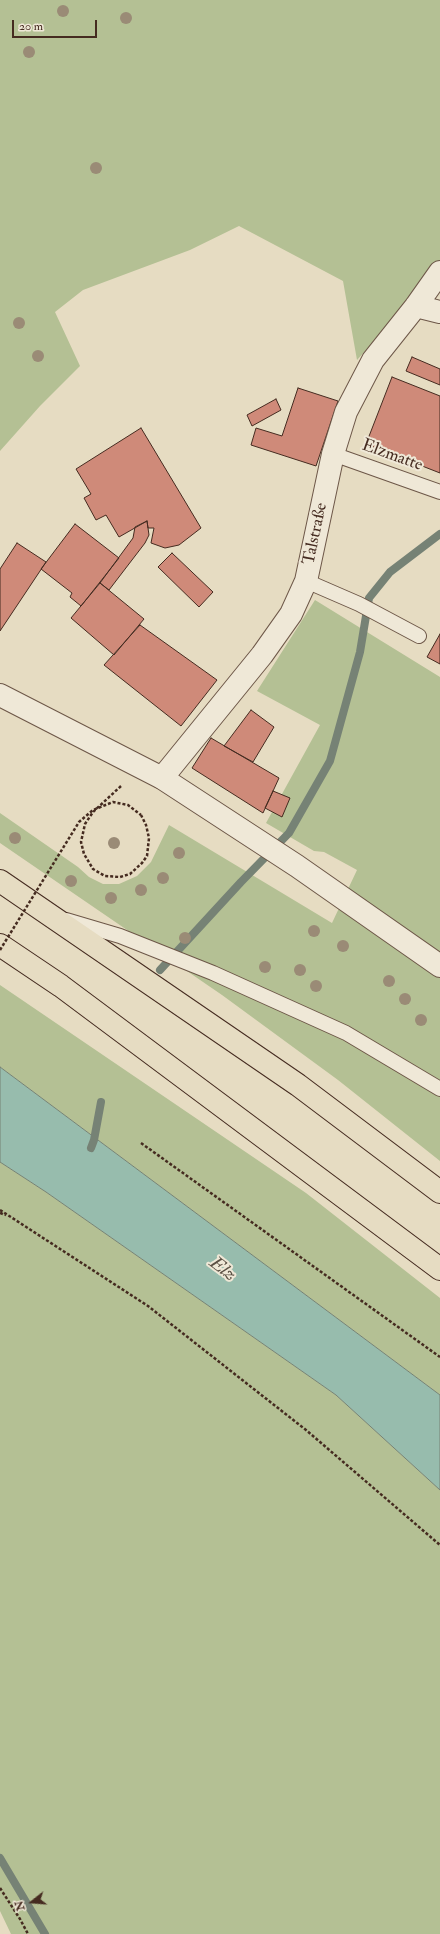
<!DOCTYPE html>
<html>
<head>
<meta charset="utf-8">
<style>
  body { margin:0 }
  #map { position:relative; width:440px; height:1934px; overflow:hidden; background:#e6dcc2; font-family:"IM FELL Double Pica",serif }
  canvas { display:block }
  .north { position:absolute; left:12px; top:1882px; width:40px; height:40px; -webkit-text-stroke:3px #efe8d7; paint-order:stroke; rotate:253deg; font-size:11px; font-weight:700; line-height:16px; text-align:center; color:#452b20 }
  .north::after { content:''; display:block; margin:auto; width:14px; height:18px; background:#452b20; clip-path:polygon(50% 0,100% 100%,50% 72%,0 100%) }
  .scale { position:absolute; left:12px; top:20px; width:85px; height:18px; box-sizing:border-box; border:2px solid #452b20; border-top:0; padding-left:5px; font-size:12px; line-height:14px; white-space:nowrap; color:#452b20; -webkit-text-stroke:3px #efe8d7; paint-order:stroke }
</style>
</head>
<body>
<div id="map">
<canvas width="440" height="1934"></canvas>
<div class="north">N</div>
<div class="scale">20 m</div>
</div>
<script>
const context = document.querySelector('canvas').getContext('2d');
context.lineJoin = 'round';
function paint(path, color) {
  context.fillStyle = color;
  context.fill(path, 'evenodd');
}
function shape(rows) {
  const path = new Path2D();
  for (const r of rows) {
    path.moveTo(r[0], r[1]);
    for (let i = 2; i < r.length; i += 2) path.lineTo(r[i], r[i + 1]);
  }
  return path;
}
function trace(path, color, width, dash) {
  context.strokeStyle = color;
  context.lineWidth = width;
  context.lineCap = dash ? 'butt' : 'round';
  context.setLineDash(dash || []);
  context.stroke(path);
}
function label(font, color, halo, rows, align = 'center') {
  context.font = font + ' "IM FELL Double Pica",serif';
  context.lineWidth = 4;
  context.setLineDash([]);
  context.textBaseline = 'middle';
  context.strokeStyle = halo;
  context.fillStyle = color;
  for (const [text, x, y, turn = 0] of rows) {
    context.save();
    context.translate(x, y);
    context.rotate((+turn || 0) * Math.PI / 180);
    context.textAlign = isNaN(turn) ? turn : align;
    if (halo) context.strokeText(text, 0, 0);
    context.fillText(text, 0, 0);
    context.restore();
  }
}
const green = shape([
  [0,0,440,0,440,260,410,302,357,360,343,281,239,226,190,250,83,290,55,312,80,366,40,406,0,451],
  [315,600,440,677,440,1161,338,1080,222,995,0,843,0,813,78,867,89,877,103,884,119,884,137,876,151,862,169,825,332,923,357,870,324,852,314,851,266,823,320,725,257,691],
  [0,985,306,1193,440,1298,440,1395,0,1067],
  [0,1162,46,1192,336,1395,440,1490,440,1934,11,1934,0,1911]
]);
const water = shape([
  [0,1067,440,1395,440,1490,336,1395,46,1192,0,1162,0,1067]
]);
const stream = shape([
  [160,970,241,882,289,833,330,761,360,652,369,598,390,572,440,534],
  [91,1148,94,1140,101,1102],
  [0,1858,45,1934]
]);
const building = shape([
  [412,357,440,369,440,385,406,371,412,357],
  [392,377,440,396,440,473,366,444,392,377],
  [298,388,338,401,316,466,251,445,256,428,282,436,298,388],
  [276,399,281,410,252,426,247,415,276,399],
  [141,428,201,528,179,545,165,548,151,543,154,528,148,528,147,521,119,537,106,515,96,520,84,498,91,494,76,469,141,428],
  [147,521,149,535,145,543,109,590,100,583,133,538,135,527,147,521],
  [75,524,119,558,81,606,70,597,72,593,41,569,75,524],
  [17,543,46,562,0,631,0,569,17,543],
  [172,553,213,592,199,607,158,567,172,553],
  [100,583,144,619,114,655,71,618,100,583],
  [140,625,217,680,181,726,104,665,140,625],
  [440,634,440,664,427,657,440,634],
  [251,710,274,727,253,762,224,746,251,710],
  [211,738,279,778,263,813,192,768,211,738],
  [273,791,290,798,282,817,265,808,273,791]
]);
const path = shape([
  [121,786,93,812,85,824,81,842,84,854,93,869,105,876,120,877,130,874,142,863,147,856,149,838,146,825,141,815],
  [141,1143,440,1357],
  [0,1210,148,1306,306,1430,440,1545],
  [0,1213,6,1215],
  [0,1888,20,1919,28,1934]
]);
const service = shape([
  [333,454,440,492],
  [306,581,359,604,419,636],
  [66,920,120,936,213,973,346,1033,440,1089]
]);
const minor = shape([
  [416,306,440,312],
  [162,778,262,655,291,614,306,581,333,454,346,412,373,360,416,306,440,272]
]);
const tertiary = shape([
  [0,695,162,778,297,866,440,966]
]);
const trunk = shape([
  [0,881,298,1085,440,1192],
  [0,945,61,986,440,1269]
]);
const pathBridge = shape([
  [0,950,79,822,93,810,113,802,128,805,141,815]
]);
const trees = [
  [63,11],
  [126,18],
  [29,52],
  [96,168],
  [19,323],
  [38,356],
  [15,838],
  [114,843],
  [179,853],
  [163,878],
  [71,881],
  [141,890],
  [111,898],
  [314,931],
  [185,938],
  [343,946],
  [265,967],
  [300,970],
  [389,981],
  [316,986],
  [405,999],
  [421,1020]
];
const streetNames = [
  ["Elzmatte",392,456,20],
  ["Talstraße",316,534,-78]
];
const waterNames = [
  ["Elz",222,1270,37]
];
paint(green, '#b4c094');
paint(water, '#97bcad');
trace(water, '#768275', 1);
trace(stream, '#768275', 8);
paint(building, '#cf8a79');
trace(building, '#452b20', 1);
trace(service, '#6d5748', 16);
trace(minor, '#6d5748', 24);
trace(tertiary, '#6d5748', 24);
trace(trunk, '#452b20', 24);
trace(path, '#452b20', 2.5, [3, 2]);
trace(service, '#efe8d7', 14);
trace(minor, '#efe8d7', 22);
trace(tertiary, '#efe8d7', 22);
trace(trunk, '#e6dcc2', 22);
trace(pathBridge, '#452b20', 2.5, [3, 2]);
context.fillStyle = '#9a8b76';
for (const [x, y] of trees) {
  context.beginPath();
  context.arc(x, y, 6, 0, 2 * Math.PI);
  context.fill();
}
label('17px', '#452b20', '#efe8d7', streetNames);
label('italic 18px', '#5a4f43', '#efe8d7', waterNames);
</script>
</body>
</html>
